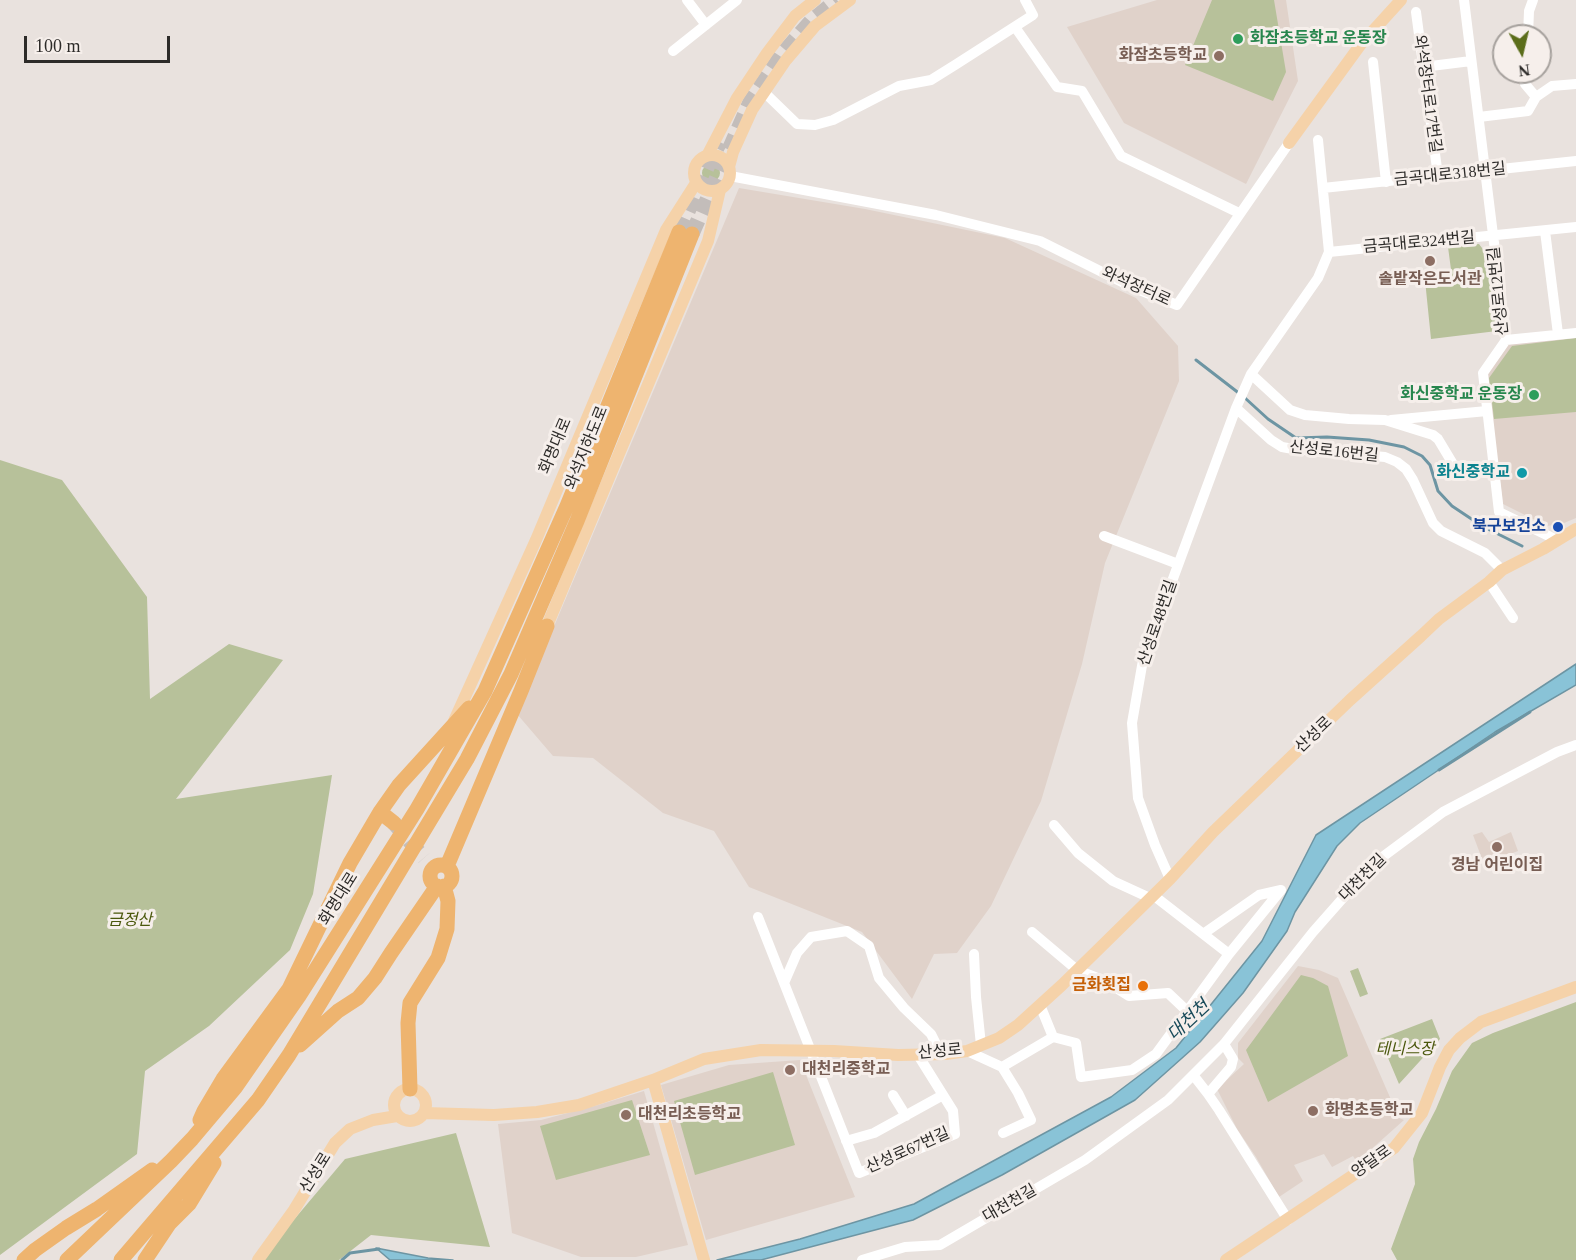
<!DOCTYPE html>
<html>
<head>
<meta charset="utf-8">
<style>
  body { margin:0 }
  #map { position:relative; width:1576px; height:1260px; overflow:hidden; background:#e9e2de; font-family:"Times New Roman",serif }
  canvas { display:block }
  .north { position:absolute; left:1492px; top:24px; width:60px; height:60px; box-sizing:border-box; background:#f6efeb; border:2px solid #a6a19d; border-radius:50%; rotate:172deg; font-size:16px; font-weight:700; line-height:24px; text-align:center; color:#2d2b29 }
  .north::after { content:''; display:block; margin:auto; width:21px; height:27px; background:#5b6d1a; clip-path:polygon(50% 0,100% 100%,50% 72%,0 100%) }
  .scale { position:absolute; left:24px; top:36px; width:146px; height:27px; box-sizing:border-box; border:3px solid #2d2b29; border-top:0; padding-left:8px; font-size:18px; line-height:21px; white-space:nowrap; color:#2d2b29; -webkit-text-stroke:4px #f6efeb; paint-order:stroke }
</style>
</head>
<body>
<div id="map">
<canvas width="1576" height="1260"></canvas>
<div class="north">N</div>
<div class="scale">100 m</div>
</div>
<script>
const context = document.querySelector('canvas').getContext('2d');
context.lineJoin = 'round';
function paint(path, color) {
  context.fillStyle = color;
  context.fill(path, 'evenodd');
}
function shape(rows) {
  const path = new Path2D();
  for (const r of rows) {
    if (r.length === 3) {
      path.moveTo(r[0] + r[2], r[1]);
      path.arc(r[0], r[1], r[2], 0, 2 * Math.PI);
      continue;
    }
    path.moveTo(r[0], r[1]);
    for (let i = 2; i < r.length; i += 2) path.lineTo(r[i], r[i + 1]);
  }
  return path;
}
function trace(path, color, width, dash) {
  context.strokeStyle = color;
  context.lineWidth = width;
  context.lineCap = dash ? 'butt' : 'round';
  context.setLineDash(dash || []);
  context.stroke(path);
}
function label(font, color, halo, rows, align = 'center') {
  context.font = font + ' "Times New Roman","Noto Sans KR",serif';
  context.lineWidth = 6;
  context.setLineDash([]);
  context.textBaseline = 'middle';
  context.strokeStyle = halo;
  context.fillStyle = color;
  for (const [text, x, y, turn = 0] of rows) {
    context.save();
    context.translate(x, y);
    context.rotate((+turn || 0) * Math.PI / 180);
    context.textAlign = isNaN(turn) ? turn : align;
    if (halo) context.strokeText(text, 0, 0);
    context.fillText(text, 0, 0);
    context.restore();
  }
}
const built = shape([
  [1157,0,1286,0,1298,81,1246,184,1124,123,1067,27],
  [739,188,865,209,1005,238,1136,298,1178,346,1179,381,1105,563,1082,664,1041,801,991,906,957,953,934,954,912,999,862,932,749,887,714,831,663,813,593,758,553,756,517,714],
  [1576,337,1576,518,1564,523,1547,526,1503,504,1486,375,1507,344],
  [1482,832,1489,842,1511,832,1518,851,1484,864,1473,835],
  [1298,966,1319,970,1338,978,1399,1118,1404,1120,1357,1162,1353,1156,1332,1167,1324,1154,1294,1165,1303,1181,1279,1197,1256,1157,1237,1129,1217,1089,1244,1064,1238,1058,1238,1043],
  [800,1060,855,1197,706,1240,661,1085,729,1065],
  [644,1091,688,1245,636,1257,581,1257,512,1233,498,1124,541,1120,598,1105]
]);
const green = shape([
  [1212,0,1274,0,1286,72,1273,101,1185,65],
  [711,173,9],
  [1479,244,1488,256,1497,331,1431,339,1425,280,1452,277,1448,247],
  [1576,338,1576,412,1494,419,1489,378,1512,346],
  [0,460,62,480,147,597,150,699,229,644,283,660,176,799,332,775,313,894,290,950,209,1026,145,1071,137,1154,0,1255],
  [1358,968,1368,994,1360,997,1350,971],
  [1301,975,1313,978,1328,986,1348,1056,1268,1102,1246,1050],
  [1576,1002,1576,1260,1397,1260,1391,1249,1415,1184,1413,1159,1419,1142,1436,1109,1452,1071,1472,1043,1493,1033],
  [1432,1019,1440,1039,1399,1084,1380,1039],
  [773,1072,795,1145,695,1175,674,1101],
  [632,1100,650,1155,556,1180,540,1126],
  [456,1133,490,1247,371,1235,339,1260,260,1260,345,1159]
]);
const water = shape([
  [1576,664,1576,685,1495,732,1360,823,1337,846,1295,912,1287,931,1243,993,1200,1042,1135,1100,1002,1175,913,1220,761,1260,717,1260,800,1239,914,1204,1111,1097,1176,1048,1262,941,1316,835,1576,664],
  [376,1248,428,1258,453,1260,390,1260,376,1248]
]);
const stream = shape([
  [1196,360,1240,394],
  [1245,398,1268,419,1296,438,1327,437,1369,440,1404,447,1422,456,1430,465,1438,491,1452,506,1482,526,1522,546],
  [1439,770,1530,712],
  [342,1260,350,1253,379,1249]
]);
const highwayTunnel = shape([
  [679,232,709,163,720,142],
  [692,234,750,102,782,54,811,21,837,0],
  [394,823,424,858]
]);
const minor = shape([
  [687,0,706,25],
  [1464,0,1506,340,1483,373,1499,512,1557,540],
  [1416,12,1438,176],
  [1015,27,1057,87,1082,91,1121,156,1239,213],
  [1528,36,1529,11,1533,0],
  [673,51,737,0],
  [1373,62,1386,182],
  [1423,67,1471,61],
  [1526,72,1525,84,1536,97],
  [764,92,797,124,815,125,833,120,899,86,931,80,955,65,1033,15,1025,0],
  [1479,117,1528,111,1536,97,1552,86,1576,84],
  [1318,140,1329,252,1318,278,1251,374,1290,410,1305,415,1349,419,1385,420,1433,435,1438,439,1456,469,1493,466],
  [730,176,936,215,1040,241,1132,287,1177,305,1289,143],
  [1323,188,1576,161],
  [1545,231,1558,334],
  [1329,252,1576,227],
  [1506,340,1576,333],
  [1236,408,1271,440,1282,447,1293,449,1385,457,1397,462,1406,469,1413,480,1433,523,1441,531,1485,553,1502,570],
  [1391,420,1487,411],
  [1104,536,1178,564],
  [1489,582,1513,618],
  [1054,825,1078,853,1113,881,1150,898],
  [1170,879,1155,845,1138,798,1132,723,1143,660,1236,408,1251,374],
  [1153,895,1229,954],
  [758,917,859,1173,955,1134,953,1111,918,1055],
  [1032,932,1077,970,1105,981,1129,996,1168,993,1187,1011],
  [1203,934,1259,895,1281,890],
  [974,954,976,997,981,1045],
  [784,983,797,953,811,937,847,931,869,946,879,978,904,1008,931,1034,941,1054],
  [1040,1005,1053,1037],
  [1224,1044,1233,1059,1231,1067,1208,1094,1219,1110,1288,1220],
  [967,1051,1002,1067,1053,1037,1076,1043,1081,1077,1132,1070,1156,1054,1229,954,1281,890],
  [1002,1067,1018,1093,1031,1120,1003,1133],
  [1194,1076,1208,1094],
  [893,1095,906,1116],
  [846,1141,874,1133,943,1095],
  [862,1260,905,1247,940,1245,1085,1160,1168,1100,1224,1044,1313,932,1373,864,1443,812,1557,752,1576,745]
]);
const major = shape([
  [1289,143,1361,44,1401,0],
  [708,154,737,98,767,53,795,16,815,0],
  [712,173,18],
  [729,167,733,152,752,110,786,60,815,26,850,0],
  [547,626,708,241,720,190],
  [454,721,536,540,666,230,696,183],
  [653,1080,704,1260],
  [410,1105,16],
  [424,1113,494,1115,537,1112,579,1105,653,1080,704,1059,761,1050,834,1051,898,1055,946,1054,967,1051,999,1038,1018,1025,1062,985,1170,879,1213,832,1350,700,1421,636,1439,619,1489,582,1502,570,1543,549,1576,529],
  [258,1260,294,1210,335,1143,350,1129,373,1120,397,1116],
  [1226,1260,1394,1148,1422,1113,1440,1067,1449,1050,1460,1038,1481,1022,1576,987]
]);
const highway = shape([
  [380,812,394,823],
  [441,876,11],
  [447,866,521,691,547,626],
  [300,1045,338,1011,358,998,375,978,391,953,437,886],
  [410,1089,408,1023,410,1003,438,958,447,929,448,901,444,886],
  [200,1120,204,1111,223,1079,289,989,350,863,380,812,399,785,469,708],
  [24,1260,35,1250,66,1228,97,1209,152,1170],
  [67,1260,171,1161,192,1139,235,1088,299,996,417,809,485,691,567,506,679,232],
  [121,1260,258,1100,289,1055,467,759,511,674,577,521,692,234],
  [145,1260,169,1224,189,1204,214,1163]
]);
const markers = [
  [1238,39,6,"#2e9e5b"],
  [1219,56,6,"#8d6e63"],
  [1430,261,6,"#8d6e63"],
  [1534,395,6,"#2e9e5b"],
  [1522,473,6,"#0f9aa8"],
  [1558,527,6,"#1a4fb4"],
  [1497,847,6,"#8d6e63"],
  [1143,986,6,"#e8710a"],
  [790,1070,6,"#8d6e63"],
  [1313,1111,6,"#8d6e63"],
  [626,1115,6,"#8d6e63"]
];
const leisureNames = [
  ["화잠초등학교 운동장",1250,39],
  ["화신중학교 운동장",1522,395,"right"]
];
const educationNames = [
  ["화잠초등학교",1207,56,"right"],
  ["솔밭작은도서관",1430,280,"center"],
  ["경남 어린이집",1497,866,"center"],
  ["대천리중학교",802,1070],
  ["화명초등학교",1325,1111],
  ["대천리초등학교",638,1115]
];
const streetNames = [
  ["와석장터로17번길",1427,94,82],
  ["금곡대로318번길",1450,175,-6],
  ["금곡대로324번길",1419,243,-5],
  ["와석장터로",1136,287,24],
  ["산성로12번길",1499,291,-96],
  ["화명대로",556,446,-67],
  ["와석지하도로",587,448,-68],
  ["산성로16번길",1334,452,6],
  ["산성로48번길",1158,623,-71],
  ["산성로",1314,735,-44],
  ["대천천길",1363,878,-45],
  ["화명대로",339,899,-58],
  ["산성로",940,1052,-5],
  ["산성로67번길",908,1151,-24],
  ["양달로",1372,1162,-35],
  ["산성로",316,1173,-58],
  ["대천천길",1010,1204,-30]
];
const cultureNames = [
  ["화신중학교",1510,473]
];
const transitNames = [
  ["북구보건소",1546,527]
];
const parkNames = [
  ["금정산",130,921],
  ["테니스장",1405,1050]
];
const foodNames = [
  ["금화횟집",1131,986]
];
const waterNames = [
  ["대천천",1189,1021,-43]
];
paint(built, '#e0d2ca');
paint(green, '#b7c19a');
paint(water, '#89c3d7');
trace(water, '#6d95a3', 1.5);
trace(stream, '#6d95a3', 3);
trace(highwayTunnel, '#c3bdba', 15, [15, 8]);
trace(minor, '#fff', 10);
trace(major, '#f5d2a9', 12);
trace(highway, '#eeb46f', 15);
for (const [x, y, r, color] of markers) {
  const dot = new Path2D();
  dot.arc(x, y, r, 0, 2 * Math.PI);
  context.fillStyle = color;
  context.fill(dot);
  trace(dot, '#f6efeb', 2);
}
label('bold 16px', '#27864d', '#f6efeb', leisureNames, 'left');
label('bold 16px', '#785e54', '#f6efeb', educationNames, 'left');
label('16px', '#2d2b29', '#f6efeb', streetNames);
label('bold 16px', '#0d838f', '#f6efeb', cultureNames, 'right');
label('bold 16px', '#164399', '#f6efeb', transitNames, 'right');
label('italic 16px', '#4b580d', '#f6efeb', parkNames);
label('bold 16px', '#c56008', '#f6efeb', foodNames, 'right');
label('italic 18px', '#184a59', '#f6efeb', waterNames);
</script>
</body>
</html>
